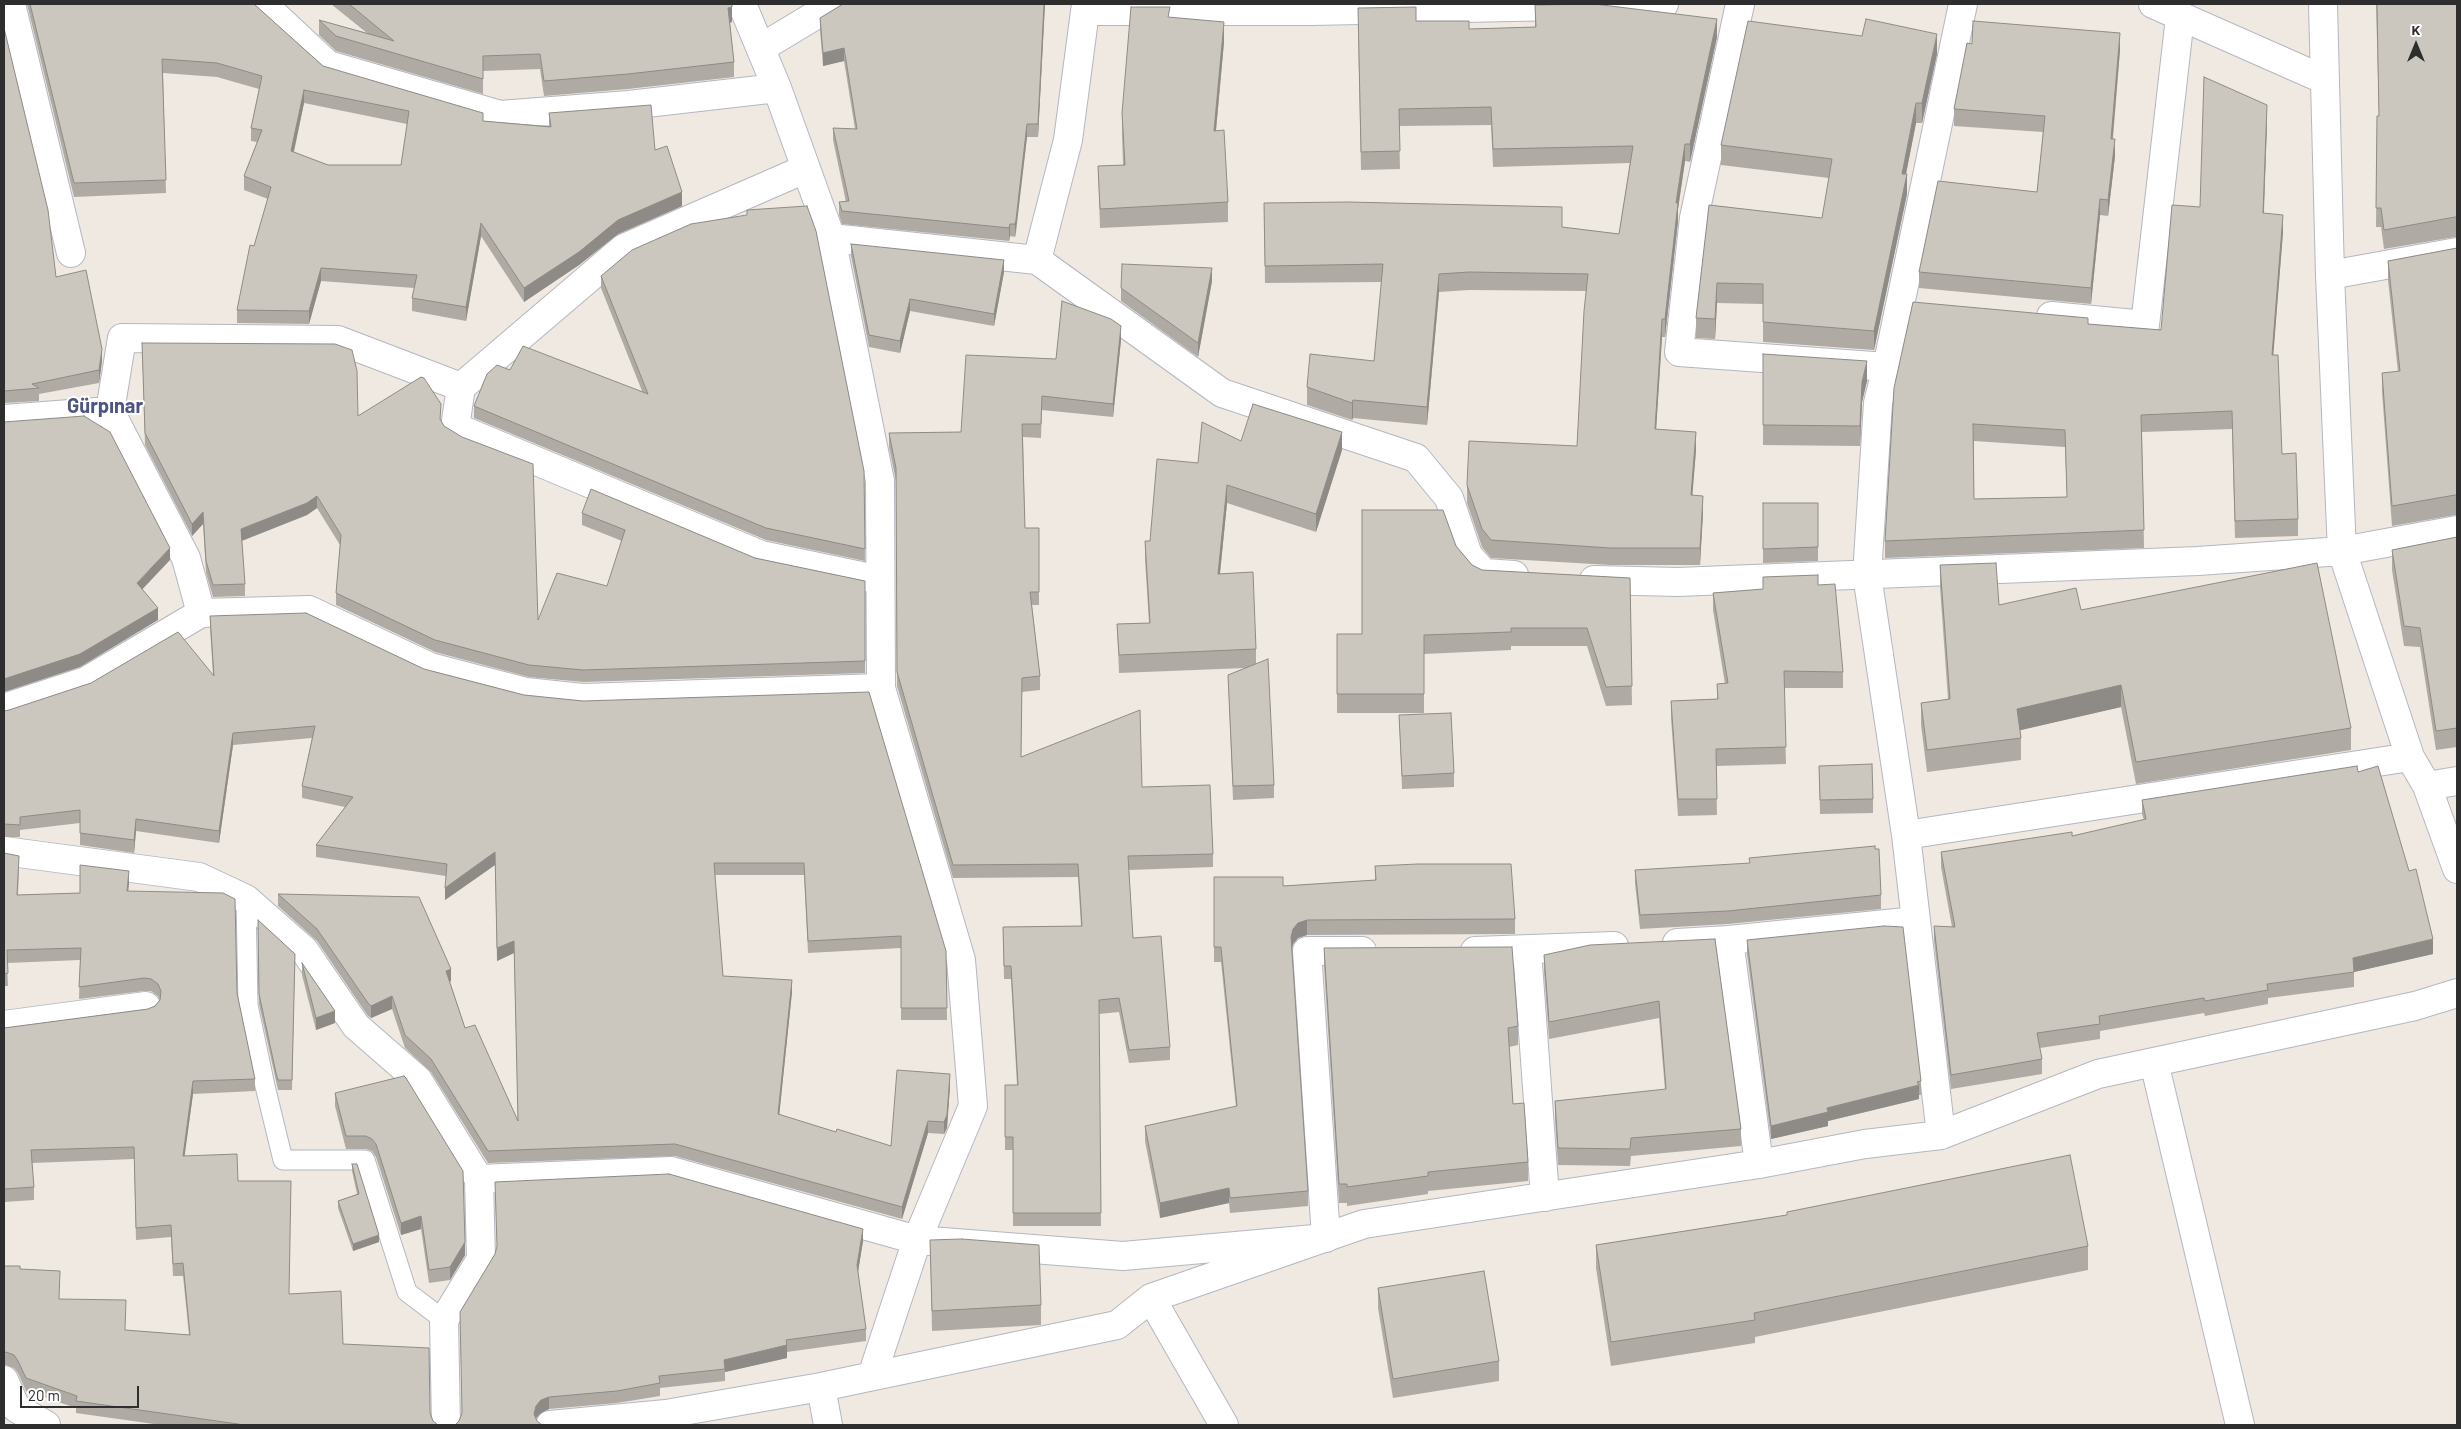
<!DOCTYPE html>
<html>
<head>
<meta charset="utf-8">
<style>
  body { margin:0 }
  #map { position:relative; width:2461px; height:1429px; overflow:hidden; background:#efe9e1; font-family:Barlow,sans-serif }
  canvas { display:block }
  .frame { position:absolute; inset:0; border:5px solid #2e2e2e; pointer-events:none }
  .north { position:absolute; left:2391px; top:20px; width:50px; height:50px; -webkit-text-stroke:4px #fff; paint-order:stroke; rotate:0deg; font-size:14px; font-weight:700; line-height:20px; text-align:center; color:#2e2e2e }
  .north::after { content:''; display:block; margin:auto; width:18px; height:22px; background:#2e2e2e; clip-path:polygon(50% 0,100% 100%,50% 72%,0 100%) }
  .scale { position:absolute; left:20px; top:1386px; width:119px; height:22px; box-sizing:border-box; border:2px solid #2e2e2e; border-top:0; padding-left:6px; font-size:15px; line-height:18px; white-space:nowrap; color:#2e2e2e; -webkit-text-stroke:4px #fff; paint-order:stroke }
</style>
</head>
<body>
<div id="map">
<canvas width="2461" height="1429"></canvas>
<div class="frame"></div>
<div class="north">K</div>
<div class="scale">20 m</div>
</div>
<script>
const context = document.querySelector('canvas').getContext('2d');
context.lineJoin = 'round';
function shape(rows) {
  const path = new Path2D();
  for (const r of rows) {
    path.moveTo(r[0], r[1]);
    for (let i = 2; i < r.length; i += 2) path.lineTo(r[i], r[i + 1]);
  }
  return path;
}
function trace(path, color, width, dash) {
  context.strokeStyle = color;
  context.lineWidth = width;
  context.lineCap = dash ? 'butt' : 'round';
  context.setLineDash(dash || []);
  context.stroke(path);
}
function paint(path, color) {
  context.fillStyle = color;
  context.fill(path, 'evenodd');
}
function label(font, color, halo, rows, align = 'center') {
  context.font = font + ' Barlow,sans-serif';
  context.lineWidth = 4;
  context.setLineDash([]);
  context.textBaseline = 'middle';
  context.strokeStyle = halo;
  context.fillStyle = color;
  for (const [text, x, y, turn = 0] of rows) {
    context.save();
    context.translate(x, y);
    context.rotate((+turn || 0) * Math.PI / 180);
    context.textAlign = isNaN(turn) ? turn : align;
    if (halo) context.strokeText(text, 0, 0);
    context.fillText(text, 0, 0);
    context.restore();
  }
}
const service = shape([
  [246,899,248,1005,265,1086,283,1160,365,1160,407,1292,444,1320]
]);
const minor = shape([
  [11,4,71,253],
  [263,4,328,65,500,115,629,105,777,88],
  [742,4,777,88,831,238,880,481,881,688,961,960,973,1106,917,1240,872,1376],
  [1740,4,1694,218,1679,352,1887,367],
  [2153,4,2325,80],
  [2323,4,2330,275,2342,551,2410,757,2427,786,2457,869],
  [1086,11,1311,11,1664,4],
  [761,48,834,4],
  [831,238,1037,260,1222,393,1416,458,1449,498,1468,555,1484,573,1514,575],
  [1037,260,1068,140,1086,4],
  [2330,275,2457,252],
  [2051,316,2145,325,2180,17],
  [461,387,624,248,805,169],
  [110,411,122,338,338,340,461,387,455,427,761,555,880,580],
  [4,419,110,411,186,558,201,613],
  [1594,580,1678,582,2198,561,2342,551,2457,530],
  [4,708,86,681,201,613,309,610,430,667,526,692,582,698,881,688],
  [2427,786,2457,781],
  [1906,835,2410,757],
  [4,851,199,877,246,899,304,950,356,1026,418,1080,479,1179,481,1259,444,1320,446,1425],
  [1729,940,1759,1164],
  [1677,943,1729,940,1916,921],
  [1527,950,1545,1197],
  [1475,951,1614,946],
  [4,1025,146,1006],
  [2154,1062,2240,1425],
  [1941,1135,1906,835,1867,575,1878,403,1887,367,1963,4],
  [479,1179,671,1171,917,1240,1123,1256,1326,1238,1307,951,1362,951],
  [1151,1298,1224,1425],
  [4,1380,16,1408,46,1425],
  [821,1387,828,1425],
  [550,1425,666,1414,821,1387,1117,1325,1151,1298,1364,1224,1759,1164,1865,1144,1941,1135,2098,1074,2415,1006,2457,993]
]);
const wall = shape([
  [27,4,254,4,323,66,483,121,549,126,549,113,655,150,682,206,618,234,579,265,524,302,481,236,466,321,412,311,412,298,414,288,321,281,309,324,237,323,237,310,254,246,268,199,244,190,244,176,257,142,251,141,251,128,259,89,217,77,163,73,166,193,74,197],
  [304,103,407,124,401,165,328,165,294,152],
  [331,4,732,4,732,22,730,23,734,62,734,77,628,89,544,96,540,69,483,71,483,94,336,51,319,35,319,20,367,33],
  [843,4,1045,4,1038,137,1027,137,1016,233,1015,237,1010,236,1009,241,842,224,839,215,839,202,846,202,833,140,833,128,855,129,844,61,823,66,820,30,820,18],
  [2376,4,2457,4,2457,237,2455,237,2384,249,2381,227,2376,227,2377,116,2379,116],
  [1535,5,1717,37,1690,162,1685,161,1678,209,1678,221,1665,337,1662,337,1656,430,1696,450,1692,495,1703,513,1700,565,1610,565,1491,558,1482,547,1467,503,1467,485,1577,446,1586,291,1469,290,1439,292,1427,425,1353,418,1352,420,1307,405,1307,387,1374,361,1382,282,1265,283,1264,203,1562,227,1619,234,1630,163,1493,167,1491,125,1399,126,1400,169,1361,170,1358,26,1416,21,1469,29,1535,27],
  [1170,17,1224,42,1216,131,1228,202,1228,222,1100,228,1098,166,1123,165,1122,133,1122,113],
  [4,28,56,277,102,361,99,383,39,394,39,401,4,403],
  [1972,44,2120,50,2113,139,2115,156,2108,216,2100,215,2091,304,1919,288,1919,272,2037,192,2043,132,1954,126,1954,109],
  [1937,54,1922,123,1916,123,1906,174,1907,194,1874,350,1763,342,1763,304,1717,303,1715,339,1696,338,1696,318,1709,205,1822,218,1829,178,1721,165,1721,145],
  [2267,123,2264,213,2283,232,2273,355,2282,454,2298,519,2298,536,2235,538,2232,429,2142,432,2144,548,1885,558,1885,541,1894,388,2088,324,2161,330,2200,207],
  [1974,441,2065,447,2067,497,1974,499],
  [851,244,1004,272,994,326,910,311,900,353,869,347,851,256],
  [2457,248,2457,515,2455,515,2392,526,2382,392,2382,373,2398,372,2388,280,2388,261],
  [601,276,864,471,865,561,766,540,474,418,474,406,510,370,642,391,601,288],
  [1212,281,1198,357,1121,301,1121,288],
  [1121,340,1113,417,1042,410,1041,438,1023,437,1025,528,1039,528,1039,605,1032,605,1040,676,1040,690,1022,692,1021,757,1142,787,1213,854,1213,867,1129,870,1133,938,1170,1047,1170,1060,1129,1063,1119,1012,1099,1014,1101,1226,1013,1226,1013,1150,1005,1150,1005,1085,1017,1085,1011,979,1004,979,1003,927,1081,926,1078,877,953,878,897,686,896,481,889,447,889,433,961,432,1056,359],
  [142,343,358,416,441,420,538,620,607,586,622,541,582,525,582,513,755,558,865,581,865,673,583,682,529,677,435,652,336,605,336,593,340,545,317,508,307,515,242,541,245,584,245,596,213,597,206,573,203,524,192,536,145,445],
  [1763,354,1867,381,1862,402,1860,446,1763,445],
  [1241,441,1342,450,1316,532,1227,503,1220,574,1256,649,1256,663,1274,785,1274,798,1233,800,1228,675,1245,668,1119,673,1117,624,1149,623,1145,559,1145,541,1150,541,1198,463],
  [1763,503,1818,503,1818,561,1763,563],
  [2457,537,2457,747,2436,750,2420,647,2404,646,2392,570,2392,550],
  [1456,546,1472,565,1482,570,1630,578,1632,705,1606,706,1587,646,1511,646,1511,650,1424,654,1424,713,1337,713,1337,634,1362,634],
  [1940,565,1999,605,2081,610,2351,728,2351,750,2136,784,2121,707,2020,730,2021,738,2021,760,1927,772,1921,725,1921,703,1948,699,1940,587],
  [1818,585,1843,672,1843,688,1784,688,1786,764,1716,766,1717,815,1678,816,1671,718,1671,701,1717,699,1717,684,1725,684,1713,610,1713,593],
  [210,616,424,669,524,695,583,701,946,951,947,1020,901,1020,901,948,808,953,804,875,715,875,723,976,792,992,779,1115,836,1132,891,1146,950,1086,947,1128,944,1134,928,1133,902,1219,675,1156,488,1163,431,1072,405,1048,392,1009,371,1018,368,1016,317,941,278,906,278,894,451,981,450,982,465,1028,518,1120,514,953,497,961,495,865,445,900,446,876,316,857,316,845,345,807,302,798,302,786,312,738,233,745,219,843,136,831,134,853,80,845,80,823,20,830,20,837,4,837,4,711,9,710,213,675,210,628],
  [1399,715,1454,773,1454,787,1402,789],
  [1819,766,1873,799,1873,813,1820,814],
  [2358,772,2433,954,2354,972,2354,987,2268,998,2268,1004,2205,1016,2204,1013,2100,1031,2100,1039,2040,1048,2042,1059,2042,1074,1951,1089,1934,941,1934,926,1952,927,1941,867,1941,852,2072,836,2144,820,2142,814,2142,800],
  [4,853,19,869,18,895,80,893,129,883,128,891,237,993,255,1079,255,1091,193,1094,184,1156,238,1181,289,1294,343,1344,430,1413,433,1421,438,1425,161,1425,76,1413,76,1408,26,1391,18,1373,14,1368,6,1365,4,1365,4,1266,20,1269,59,1299,125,1330,189,1335,183,1276,173,1276,171,1237,136,1240,134,1159,32,1163,34,1187,34,1200,4,1202,4,1028,148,1009,155,1006,160,1000,158,996,151,991,144,991,79,999,80,960,7,963,8,986,4,986],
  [1375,866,1515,919,1515,934,1307,935,1298,938,1293,944,1292,948,1308,1191,1308,1206,1230,1213,1229,1203,1160,1218,1145,1141,1145,1126,1236,1107,1221,962,1214,962,1214,877,1283,886,1375,880],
  [1635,870,1881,895,1881,909,1728,924,1640,929,1635,883],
  [258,920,295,954,292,1090,278,1090,259,1004],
  [1715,939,1741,1129,1741,1146,1631,1156,1630,1166,1558,1165,1555,1119,1555,1101,1665,1090,1659,1018,1549,1039,1544,972,1544,955],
  [1747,940,1921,1081,1921,1095,1919,1095,1919,1099,1828,1121,1828,1126,1771,1139,1747,954],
  [1324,948,1518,1026,1518,1045,1509,1047,1513,1104,1528,1162,1528,1181,1428,1191,1428,1194,1347,1206,1347,1203,1339,1203,1324,967],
  [302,963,335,1023,316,1030,302,975],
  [335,1093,465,1255,450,1280,429,1283,421,1229,401,1235,376,1157,372,1151,366,1149,346,1149,335,1106],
  [352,1164,379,1242,353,1251,338,1208,338,1201,357,1194,352,1171],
  [1787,1212,2088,1246,2088,1270,1755,1337,1755,1343,1611,1366,1596,1268,1596,1245,1787,1215],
  [930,1240,1041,1305,1041,1325,932,1331],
  [863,1241,858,1272,866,1329,866,1341,787,1352,787,1358,725,1372,725,1381,660,1388,660,1396,617,1403,549,1409,541,1413,536,1418,537,1421,455,1425],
  [1378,1288,1499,1361,1499,1381,1393,1398,1378,1308]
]);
const shadedWall = shape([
  [1044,4,1045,4,1038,137,1038,124],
  [732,7,732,22,728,23,728,8],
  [1717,19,1717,37,1690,162,1690,144],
  [1224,22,1224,42,1214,151,1214,131],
  [2120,33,2120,50,2111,155,2111,139],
  [1937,34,1937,54,1922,123,1922,103],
  [844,48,844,61,823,66,823,53],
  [304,90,304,103,291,164,291,151],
  [1916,103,1916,123,1902,194,1902,174],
  [2267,105,2267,123,2263,230,2263,213],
  [1027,124,1027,137,1015,237,1015,224],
  [2115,139,2115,156,2108,216,2108,200],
  [1685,144,1685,161,1678,209,1678,221,1665,337,1665,319,1676,203],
  [1907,174,1907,194,1874,350,1874,331],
  [682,192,682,206,618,234,579,265,524,302,524,288,618,220],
  [2100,199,2100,215,2091,304,2091,288],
  [2283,215,2283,232,2272,372,2272,355],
  [481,223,481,236,466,321,466,307],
  [1010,224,1010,236,1009,241,1009,228],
  [1004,260,1004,272,994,326,994,314],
  [321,268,321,281,309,324,309,311],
  [1212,268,1212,281,1198,357,1198,343],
  [1439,274,1439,292,1427,425,1427,407],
  [1717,283,1717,303,1715,339,1715,319],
  [910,299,910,311,900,353,900,341],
  [1662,319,1662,337,1655,447,1655,429],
  [1121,326,1121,340,1113,417,1113,404],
  [102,349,102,361,99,383,99,370],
  [1867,361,1867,381,1862,402,1860,446,1860,426,1862,382],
  [1353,400,1353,418,1352,420,1352,403],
  [1342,432,1342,450,1316,532,1316,514],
  [1696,432,1696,450,1691,513,1691,495],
  [1227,485,1227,503,1218,592,1218,574],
  [317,496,317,508,307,515,241,541,241,529],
  [1703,496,1703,513,1700,565,1700,548],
  [203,512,203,524,192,536,192,524],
  [170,548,170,560,137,595,137,583],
  [158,608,158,620,80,667,4,692,4,679],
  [2121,685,2121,707,2017,731,2017,709],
  [233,733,233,745,219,843,219,831],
  [136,819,136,831,134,853,134,840],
  [495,852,495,865,445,900,445,888],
  [129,871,129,883,127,903,127,891],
  [1307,920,1307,935,1298,938,1293,944,1291,952,1291,937,1293,929,1298,923],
  [2433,939,2433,954,2354,972,2353,958],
  [514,941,514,953,497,961,497,948],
  [451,969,451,981,446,983,446,971],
  [792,980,792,992,778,1127,778,1114],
  [392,996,392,1009,371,1018,371,1006],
  [335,1011,335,1023,316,1030,316,1018],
  [950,1074,950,1086,947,1128,944,1134,944,1122],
  [193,1081,193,1094,183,1168,183,1156],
  [1919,1085,1919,1099,1828,1121,1828,1126,1771,1139,1771,1126,1827,1108],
  [928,1121,928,1133,902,1219,902,1207],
  [1229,1188,1229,1203,1160,1218,1160,1203],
  [421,1216,421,1229,401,1235,401,1223],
  [863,1229,863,1241,857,1278,857,1265],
  [379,1235,379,1242,353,1251,353,1244],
  [465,1242,465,1255,450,1280,450,1267],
  [787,1345,787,1358,725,1372,724,1360],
  [549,1397,549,1409,541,1413,536,1418,534,1414,536,1406,541,1400]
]);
const building = shape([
  [30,4,254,4,323,66,483,113,483,121,551,127,549,113,651,105,655,150,667,146,682,192,618,220,579,252,524,288,481,223,466,307,412,298,417,275,321,268,309,311,237,310,250,245,254,246,271,187,244,176,262,130,251,128,262,76,217,63,162,59,166,180,74,183,30,4],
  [304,90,409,111,401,165,328,165,291,151,304,90],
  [349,4,732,4,732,7,728,8,734,62,628,74,544,81,540,54,483,56,483,79,336,36,319,20,394,41,349,4],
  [843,4,1044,4,1038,124,1027,124,1016,220,1015,224,1010,224,1009,228,842,211,839,202,849,201,833,128,857,129,844,48,823,53,820,18,843,4],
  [1594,4,1717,19,1690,144,1685,144,1676,203,1678,203,1665,319,1662,319,1655,429,1696,432,1691,495,1703,496,1700,548,1610,548,1491,540,1482,529,1467,485,1469,441,1577,446,1584,311,1588,274,1469,272,1439,274,1427,407,1353,400,1352,403,1307,387,1310,354,1374,361,1383,264,1265,266,1264,203,1348,202,1562,207,1562,227,1619,234,1633,146,1493,149,1491,107,1399,109,1400,151,1361,152,1358,8,1416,7,1416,21,1469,21,1469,29,1536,27,1535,5,1594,4],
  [2377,4,2457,4,2457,217,2455,217,2384,230,2381,208,2376,208,2377,116,2379,116,2377,4],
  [1131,7,1170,7,1168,17,1224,22,1214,131,1224,130,1228,202,1100,209,1098,166,1125,165,1122,113,1131,7],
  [1866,19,1937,34,1922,103,1916,103,1902,174,1907,174,1874,331,1763,322,1763,284,1717,283,1715,319,1696,318,1709,205,1822,218,1832,159,1721,145,1748,21,1862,36,1866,19],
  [1973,21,2120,33,2111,139,2115,139,2108,200,2100,199,2091,288,1919,272,1938,181,2037,192,2045,116,1954,109,1967,43,1972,44,1973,21],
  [4,28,48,210,56,277,86,270,102,349,99,370,32,384,39,388,4,391,4,28],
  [2204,77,2267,105,2263,213,2283,215,2272,355,2278,355,2282,454,2296,453,2298,519,2235,521,2232,411,2141,415,2144,530,1885,541,1894,388,1913,302,2088,318,2088,324,2161,330,2172,205,2200,207,2204,77],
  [1973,424,2065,430,2067,497,1974,499,1973,424],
  [807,206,816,231,864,471,865,549,766,528,474,406,487,374,497,365,510,370,523,346,648,394,601,276,632,250,691,224,747,215,747,210,807,206],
  [851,244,1004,260,994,314,910,299,900,341,869,335,851,244],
  [2457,248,2457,495,2455,495,2392,506,2382,373,2400,371,2388,261,2457,248],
  [1122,264,1212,268,1198,343,1121,288,1122,264],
  [1062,301,1111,319,1121,326,1113,404,1042,396,1041,424,1022,424,1025,528,1039,528,1039,592,1030,592,1040,676,1022,678,1021,757,1140,710,1142,787,1210,785,1213,854,1128,856,1133,938,1161,936,1170,1047,1129,1050,1119,998,1099,1000,1101,1213,1013,1213,1013,1137,1005,1137,1005,1085,1018,1085,1011,966,1004,966,1003,927,1082,926,1078,864,953,865,897,672,896,468,889,433,961,432,966,355,1056,359,1062,301],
  [142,343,335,344,352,350,357,371,358,416,421,377,424,378,441,404,440,419,444,426,462,437,533,464,538,620,557,573,607,586,625,530,582,513,591,489,755,558,865,581,865,661,583,670,529,665,435,640,336,593,341,535,317,496,307,503,241,529,245,584,213,585,206,561,203,512,192,524,145,433,142,343],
  [1763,354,1867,361,1862,382,1860,426,1763,425,1763,354],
  [1253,404,1342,432,1316,514,1227,485,1218,574,1253,572,1256,649,1119,655,1117,624,1150,623,1145,541,1150,541,1157,459,1198,463,1202,422,1241,441,1253,404],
  [84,416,110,432,170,548,137,583,158,608,80,654,4,679,4,422,84,416],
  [1763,503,1818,503,1818,547,1763,549,1763,503],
  [1362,510,1443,510,1456,546,1472,565,1482,570,1630,578,1632,686,1606,687,1587,628,1511,628,1511,632,1424,635,1424,694,1337,694,1337,634,1362,634,1362,510],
  [2457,537,2457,728,2436,731,2420,628,2404,626,2392,550,2457,537],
  [1996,563,1999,605,2076,588,2081,610,2317,563,2351,728,2136,762,2121,685,2017,709,2021,738,1927,750,1921,703,1950,699,1940,565,1996,563],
  [1818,575,1818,585,1835,584,1843,672,1784,671,1786,747,1716,749,1717,799,1678,799,1671,701,1718,699,1717,684,1728,683,1713,593,1763,589,1763,577,1818,575],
  [306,613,424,669,524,695,583,701,869,692,946,951,947,1008,901,1008,901,936,808,941,804,863,714,863,723,976,792,980,778,1114,836,1132,837,1129,891,1146,897,1070,950,1074,947,1115,944,1122,928,1121,902,1207,675,1144,488,1151,431,1059,405,1035,392,996,371,1006,368,1003,317,929,278,894,419,897,451,969,446,971,465,1028,475,1025,518,1121,514,941,497,948,495,852,445,888,447,864,316,845,353,797,302,786,315,726,233,733,219,831,136,819,134,840,80,833,80,810,20,817,20,825,4,824,4,711,9,710,91,683,178,632,214,676,210,616,306,613],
  [1268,659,1274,785,1233,786,1228,675,1268,659],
  [1451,713,1454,773,1402,776,1399,715,1451,713],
  [1872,764,1873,799,1820,800,1819,766,1872,764],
  [2357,766,2358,772,2378,766,2409,871,2416,869,2433,939,2353,958,2354,972,2267,984,2268,990,2205,1001,2204,998,2099,1016,2100,1024,2037,1033,2042,1059,1951,1075,1934,926,1955,927,1941,852,2072,832,2072,836,2146,819,2142,800,2357,766],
  [1875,846,1875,849,1879,849,1881,895,1728,911,1640,915,1635,870,1750,863,1749,858,1875,846],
  [4,853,19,856,17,895,80,893,80,865,129,871,127,891,223,893,235,899,237,993,255,1079,193,1081,183,1156,237,1154,238,1181,291,1181,289,1294,341,1291,343,1344,429,1348,430,1413,433,1421,438,1425,245,1425,76,1401,77,1396,26,1378,18,1361,14,1355,6,1352,4,1353,4,1266,20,1266,20,1269,60,1271,59,1299,126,1300,125,1330,190,1335,183,1263,173,1264,171,1225,136,1228,134,1147,31,1150,34,1187,4,1189,4,1028,148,1009,155,1006,160,1000,161,991,158,984,151,979,144,978,79,987,81,948,7,950,8,973,4,974,4,853],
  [1418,864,1511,864,1515,919,1307,920,1298,923,1293,929,1291,937,1308,1191,1230,1198,1229,1188,1160,1203,1145,1126,1237,1106,1221,947,1214,947,1214,877,1283,877,1283,886,1376,880,1375,866,1418,864],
  [258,920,295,954,292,1080,278,1080,276,1073,259,994,258,920],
  [1884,926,1903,927,1921,1081,1917,1082,1919,1085,1827,1108,1828,1112,1771,1126,1747,940,1884,926],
  [1715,939,1741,1129,1631,1138,1630,1149,1558,1148,1555,1101,1666,1089,1659,1001,1549,1022,1544,955,1590,945,1715,939],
  [1512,947,1518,1026,1508,1028,1513,1104,1524,1103,1528,1162,1428,1172,1428,1176,1347,1187,1347,1184,1339,1184,1324,948,1512,947],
  [302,963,335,1011,316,1018,302,963],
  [404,1076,406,1078,463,1171,465,1242,450,1267,429,1270,421,1216,401,1223,376,1144,372,1139,366,1136,346,1136,335,1093,404,1076],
  [2070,1155,2088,1246,1754,1313,1755,1320,1611,1342,1596,1245,1787,1215,1787,1212,2070,1155],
  [352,1164,357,1164,379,1235,353,1244,338,1201,359,1194,352,1164],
  [669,1174,863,1229,857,1265,866,1329,786,1340,787,1345,724,1360,725,1369,659,1376,660,1383,617,1391,549,1397,541,1400,536,1406,534,1414,537,1421,542,1425,455,1425,459,1421,462,1413,460,1312,495,1254,497,1246,495,1182,669,1174],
  [962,1239,1039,1245,1041,1305,932,1311,930,1240,962,1239],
  [1484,1271,1499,1361,1393,1379,1378,1288,1484,1271]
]);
const districtNames = [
  ["Gürpınar",105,406]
];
trace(service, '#b4b7c1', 21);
trace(minor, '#b4b7c1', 30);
trace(service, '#fff', 19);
trace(minor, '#fff', 28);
paint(wall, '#afaba4');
paint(shadedWall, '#8e8b86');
paint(building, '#cbc7bf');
trace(building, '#8e8b86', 1);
label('bold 20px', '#4d5680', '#fff', districtNames);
</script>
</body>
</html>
